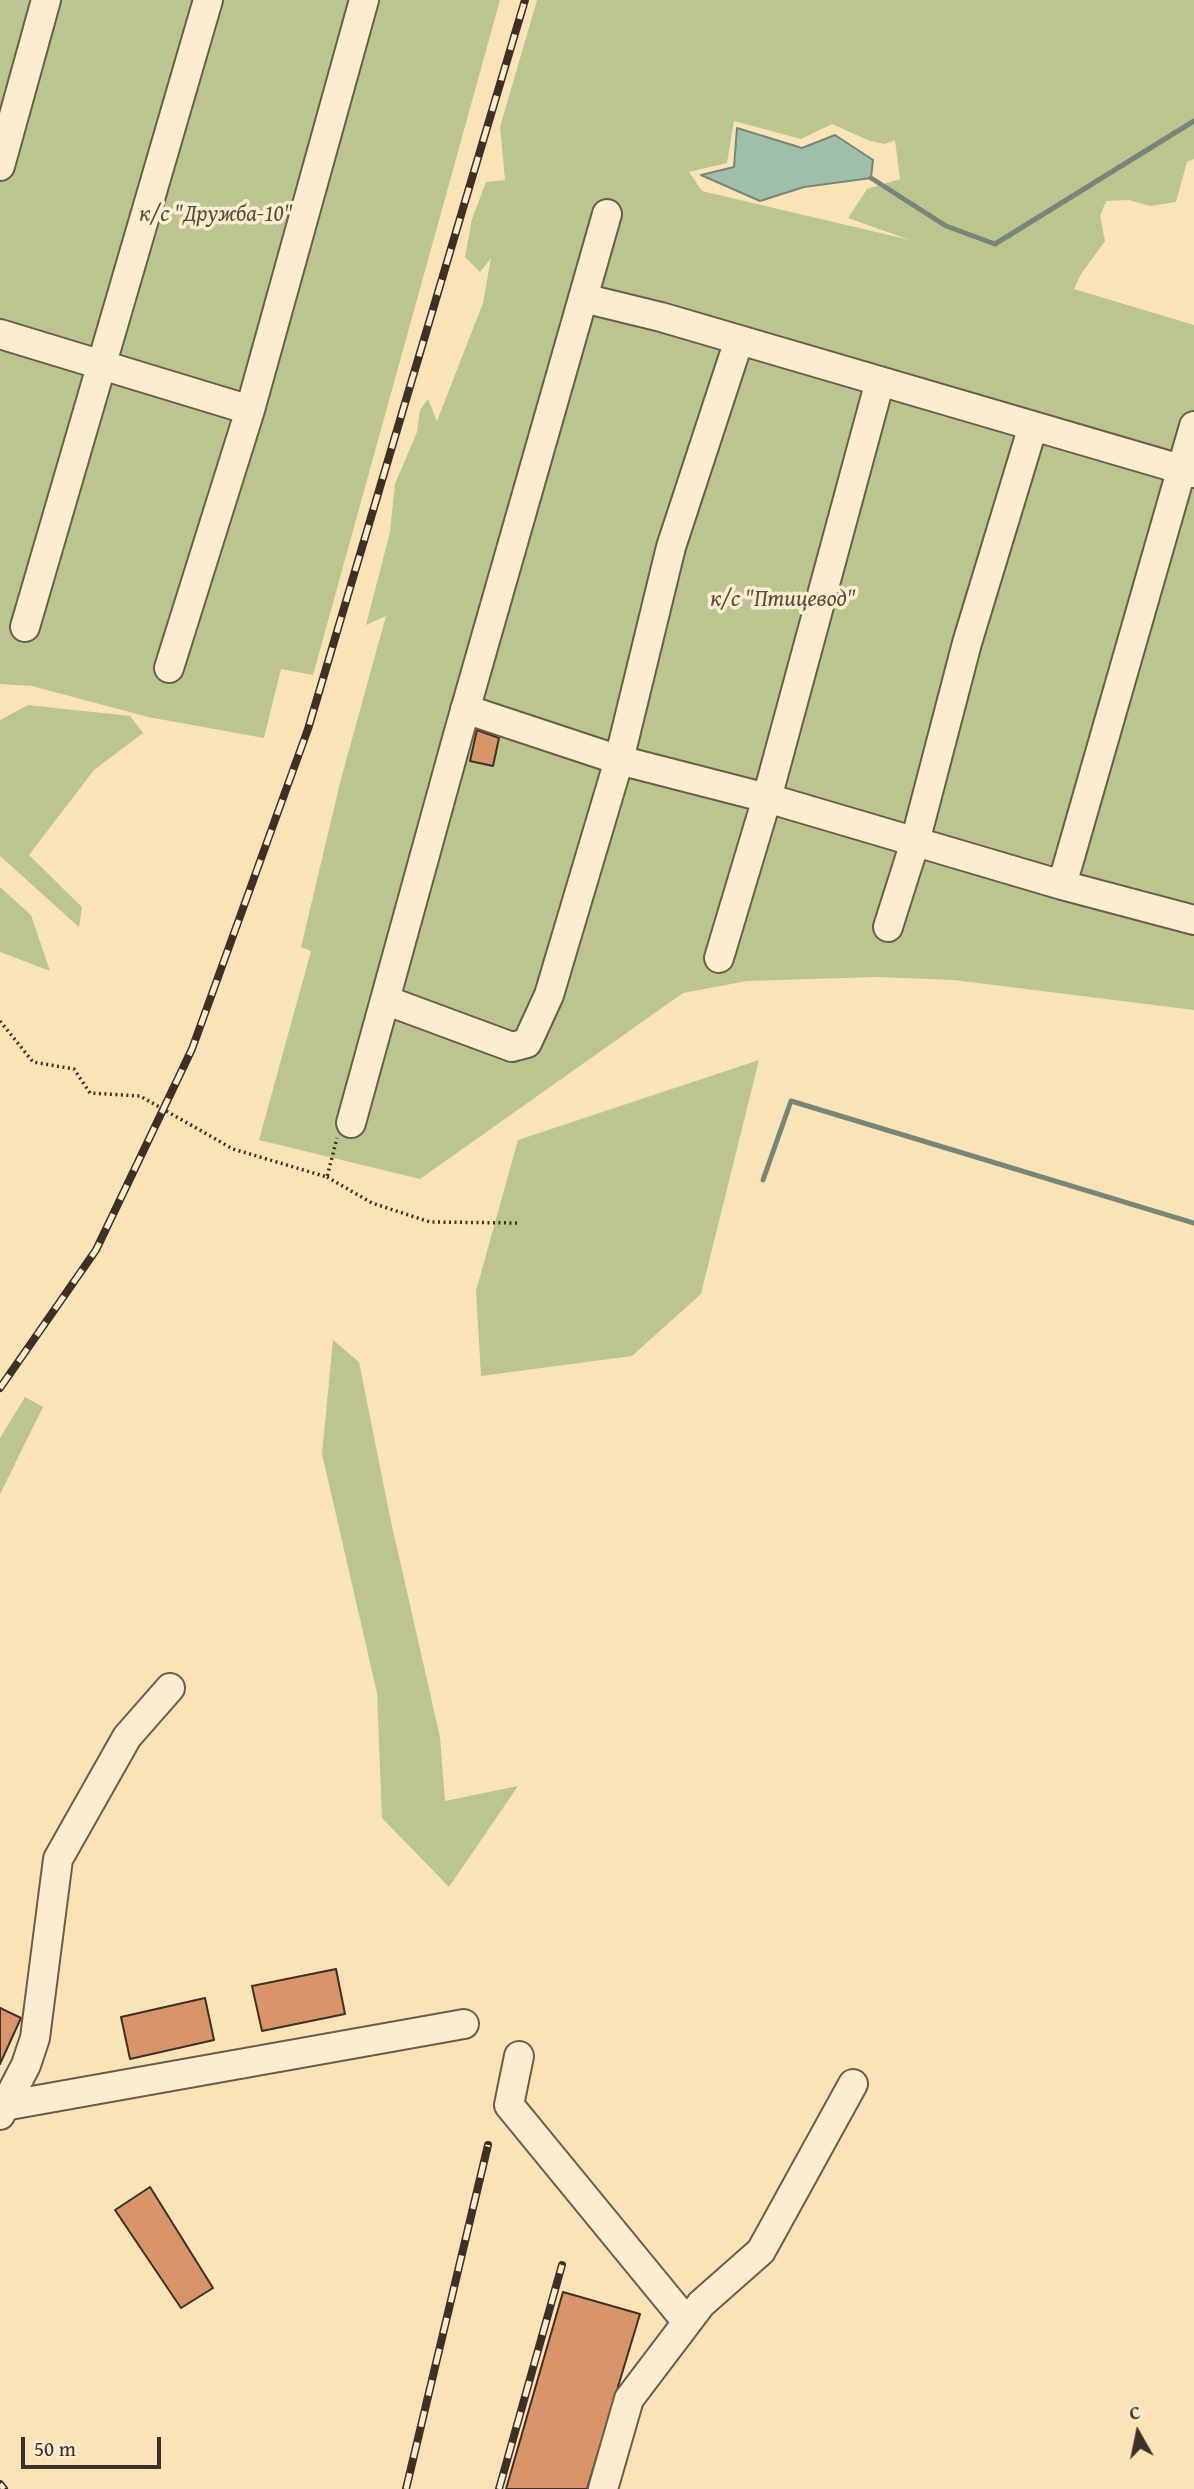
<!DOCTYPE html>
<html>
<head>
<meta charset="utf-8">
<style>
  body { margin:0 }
  #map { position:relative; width:1194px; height:2489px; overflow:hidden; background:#fae4b7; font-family:"Gentium Book Plus",serif }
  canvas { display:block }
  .north { position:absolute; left:1103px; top:2398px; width:70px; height:70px; -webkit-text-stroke:5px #fcedd0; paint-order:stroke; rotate:351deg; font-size:19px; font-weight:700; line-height:28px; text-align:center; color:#3c3027 }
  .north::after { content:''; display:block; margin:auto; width:24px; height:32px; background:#3c3027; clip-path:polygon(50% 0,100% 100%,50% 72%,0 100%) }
  .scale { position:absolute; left:21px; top:2437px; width:140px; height:32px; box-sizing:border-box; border:4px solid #3c3027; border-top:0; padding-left:9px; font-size:21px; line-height:24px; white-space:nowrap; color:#3c3027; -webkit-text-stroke:5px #fcedd0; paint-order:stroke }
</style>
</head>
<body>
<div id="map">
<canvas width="1194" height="2489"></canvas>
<div class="north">С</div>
<div class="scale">50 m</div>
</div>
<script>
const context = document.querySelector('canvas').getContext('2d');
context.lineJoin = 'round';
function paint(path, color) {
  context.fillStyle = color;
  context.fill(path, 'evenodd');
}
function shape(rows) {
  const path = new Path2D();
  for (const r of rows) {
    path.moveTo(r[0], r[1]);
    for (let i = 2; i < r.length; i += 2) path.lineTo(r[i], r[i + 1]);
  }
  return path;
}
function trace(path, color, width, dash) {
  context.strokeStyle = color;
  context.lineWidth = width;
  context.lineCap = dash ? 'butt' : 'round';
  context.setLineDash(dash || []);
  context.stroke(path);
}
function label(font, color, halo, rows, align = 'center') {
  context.font = font + ' "Gentium Book Plus",serif';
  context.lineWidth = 7;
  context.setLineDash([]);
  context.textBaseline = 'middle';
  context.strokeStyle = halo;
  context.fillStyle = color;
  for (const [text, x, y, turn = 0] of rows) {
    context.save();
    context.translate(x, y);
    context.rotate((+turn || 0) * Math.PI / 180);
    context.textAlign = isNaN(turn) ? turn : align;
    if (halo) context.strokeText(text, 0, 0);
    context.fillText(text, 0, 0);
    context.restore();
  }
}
const green = shape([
  [0,0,500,0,313,675,281,669,264,738,148,717,32,686,0,684],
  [537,0,1194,0,1194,159,1187,162,1176,202,1150,206,1129,200,1106,201,1100,216,1105,241,1081,274,1074,289,1194,325,1194,1010,954,980,877,977,747,981,683,993,420,1179,259,1140,311,951,301,947,341,779,386,616,366,625,390,532,395,484,417,432,420,410,428,399,437,421,483,303,491,258,480,272,465,257,472,219,486,182,505,180,500,127],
  [734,121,801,139,832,124,870,141,885,144,895,140,900,179,867,189,848,218,910,240,702,191,689,172,727,163],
  [28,705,130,716,143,733,94,770,29,855,82,907,79,927,0,856,0,720],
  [0,887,31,915,50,971,0,952],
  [759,1060,701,1294,632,1356,481,1376,476,1291,518,1140],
  [333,1340,359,1362,390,1517,440,1737,445,1801,518,1786,449,1887,382,1818,377,1693,322,1454],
  [25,1397,43,1407,0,1494,0,1438]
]);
const water = shape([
  [737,128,802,148,835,135,873,160,871,178,804,187,760,201,701,175,734,167,737,128]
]);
const stream = shape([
  [871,178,946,226,995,244,1194,121],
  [763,1180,791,1101,1194,1223]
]);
const building = shape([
  [477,730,499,738,493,766,470,761,477,730],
  [336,1969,345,2014,262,2031,252,1986,336,1969],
  [205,1998,214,2040,130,2059,121,2017,205,1998],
  [0,2008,21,2018,0,2064,0,2008],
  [150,2187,213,2288,181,2308,115,2210,150,2187],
  [563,2292,640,2314,587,2489,506,2489,563,2292]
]);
const path = shape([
  [0,1021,33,1062,74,1069,90,1093,140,1096,233,1149,327,1177,337,1138],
  [327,1177,372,1203,430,1222,517,1223]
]);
const minor = shape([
  [0,166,46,0],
  [583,298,661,317,1194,473],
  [0,334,250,410],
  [25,627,208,0],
  [169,668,250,410,364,0],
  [465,709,619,760,767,798,1062,885,1194,920],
  [1062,885,1194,426],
  [888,927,915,842,967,643,1033,426],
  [719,958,767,798,880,381],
  [385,1000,512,1047,527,1043,549,995,619,760,671,547,739,340],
  [351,1123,458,735,607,214],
  [519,2056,509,2105,687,2322],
  [4,2106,464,2024],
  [0,2115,26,2065,35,2038,58,1859,127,1737,170,1688],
  [603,2489,629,2399,701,2304,761,2251,853,2084]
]);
const rail = shape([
  [0,1388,96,1250,192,1049,308,729,525,0],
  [0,2484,4,2489],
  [406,2489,488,2145],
  [499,2489,562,2265]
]);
const parkNames = [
  ["к/с \"Дружба-10\"",216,215],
  ["к/с \"Птицевод\"",783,600]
];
paint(green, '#bbc590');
paint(water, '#9fbfaa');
trace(water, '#778676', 2);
trace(stream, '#778676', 5);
paint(building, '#d9946a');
trace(building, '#3c3027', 2);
trace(minor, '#6c5d4b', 32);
trace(path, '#3c3027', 3.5, [2, 3.5]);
trace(minor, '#fcedd0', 28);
trace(rail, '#3c3027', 8);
trace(rail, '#fcedd0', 5, [16]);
label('italic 23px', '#554e3c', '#fcedd0', parkNames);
</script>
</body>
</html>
